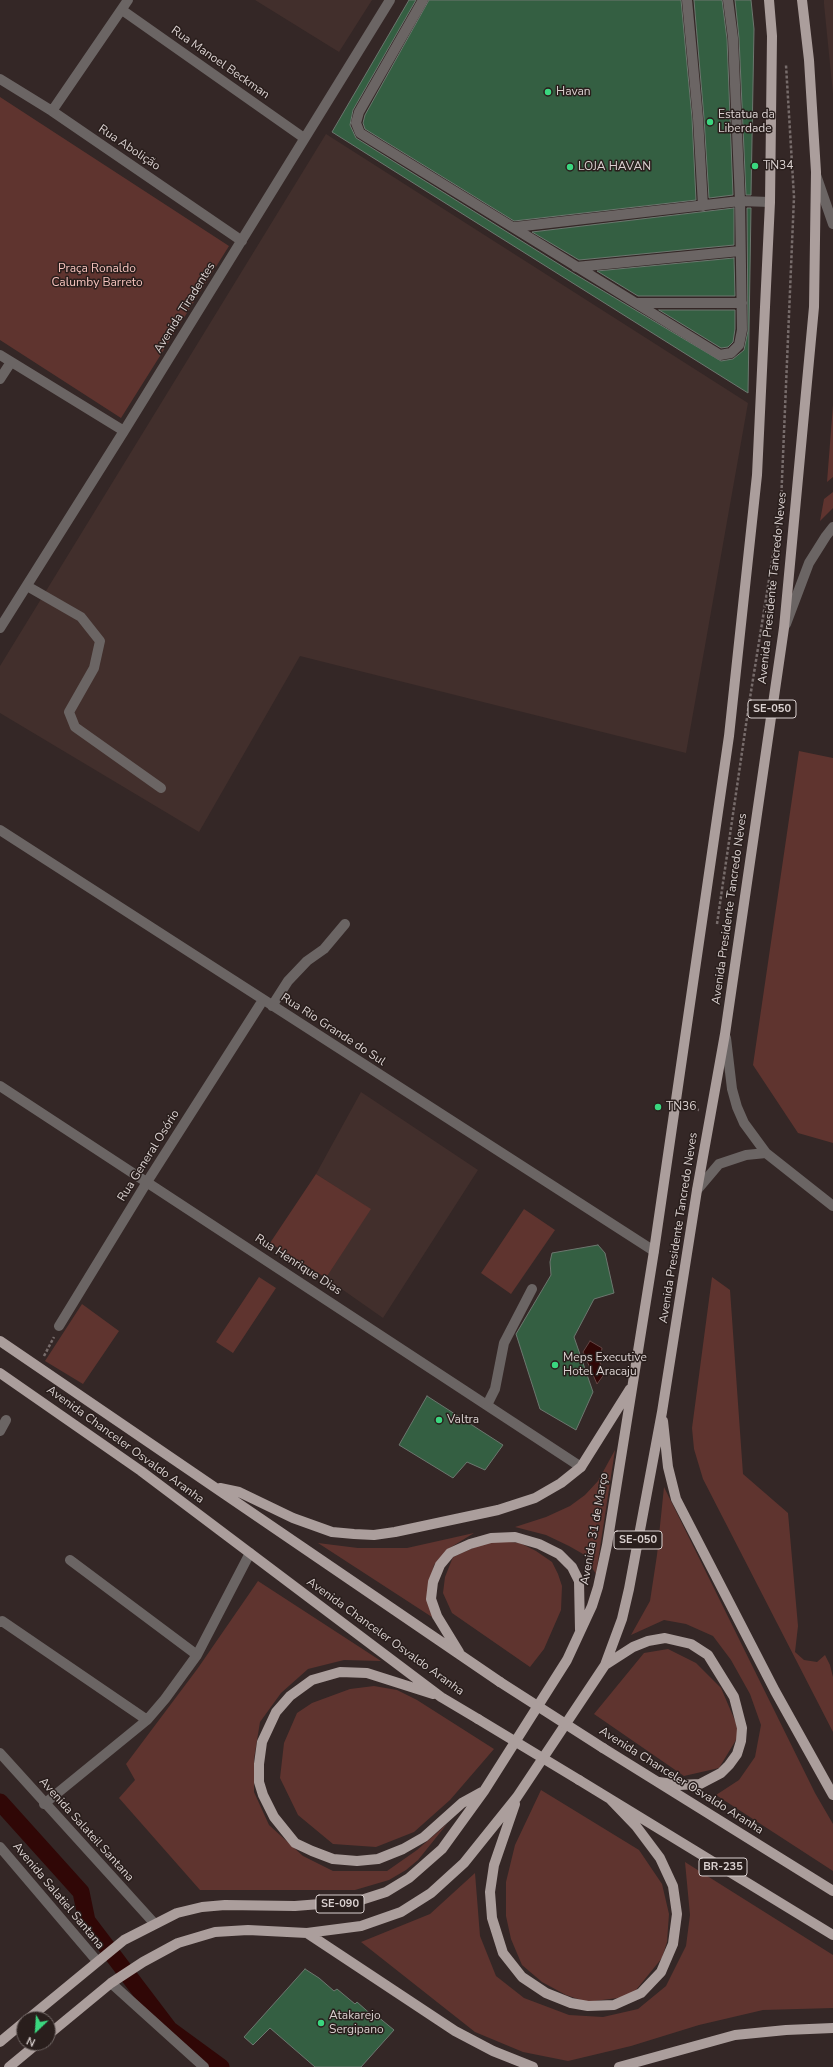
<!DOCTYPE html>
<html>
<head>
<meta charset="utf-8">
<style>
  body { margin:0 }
  #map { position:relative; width:833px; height:2067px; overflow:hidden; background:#342726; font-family:"Nunito Sans",sans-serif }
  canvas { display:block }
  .north { position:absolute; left:16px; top:2011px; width:40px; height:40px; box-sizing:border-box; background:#291e1c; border:1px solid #706664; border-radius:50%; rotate:205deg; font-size:11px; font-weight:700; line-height:16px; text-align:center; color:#dad1d0 }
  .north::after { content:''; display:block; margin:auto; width:14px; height:18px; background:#3ad77f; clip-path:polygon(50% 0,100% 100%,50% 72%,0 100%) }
</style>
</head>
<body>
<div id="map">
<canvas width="833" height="2067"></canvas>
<div class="north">N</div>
</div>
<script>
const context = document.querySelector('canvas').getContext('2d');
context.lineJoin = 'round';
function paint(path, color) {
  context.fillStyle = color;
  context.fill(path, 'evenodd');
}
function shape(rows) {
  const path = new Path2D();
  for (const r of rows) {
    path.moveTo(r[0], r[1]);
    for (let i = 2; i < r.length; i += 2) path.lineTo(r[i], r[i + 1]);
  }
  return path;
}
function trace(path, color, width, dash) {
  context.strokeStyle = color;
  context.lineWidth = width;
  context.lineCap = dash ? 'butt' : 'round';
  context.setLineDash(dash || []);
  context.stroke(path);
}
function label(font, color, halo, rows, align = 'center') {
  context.font = font + ' "Nunito Sans",sans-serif';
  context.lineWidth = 3;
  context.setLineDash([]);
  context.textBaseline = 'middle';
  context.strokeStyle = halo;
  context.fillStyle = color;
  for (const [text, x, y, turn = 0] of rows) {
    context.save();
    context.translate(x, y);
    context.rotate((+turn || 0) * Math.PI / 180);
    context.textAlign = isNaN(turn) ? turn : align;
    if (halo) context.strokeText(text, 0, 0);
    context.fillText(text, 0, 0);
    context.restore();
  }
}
const built = shape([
  [255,0,372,0,339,52],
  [824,0,833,0,833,94,824,4],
  [326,134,748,403,686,753,300,656,199,832,0,713,0,666],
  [361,1092,478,1170,383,1318,326,1278,370,1209,316,1174]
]);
const green = shape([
  [0,97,229,246,121,418,0,340],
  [833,405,833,477,827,482],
  [833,492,833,508,820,521,824,499],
  [799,751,833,758,833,1143,798,1133,753,1065],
  [316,1174,371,1209,326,1278,270,1243],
  [524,1209,555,1230,511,1294,481,1273],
  [259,1277,276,1288,233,1353,216,1342],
  [712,1277,730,1290,743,1474,788,1513,798,1626,795,1652,804,1660,817,1662,825,1655,830,1665,833,1677,833,1732,703,1479,694,1449,692,1428],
  [82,1304,119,1331,83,1384,45,1361],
  [615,1450,596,1574,583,1554,569,1546,546,1535,515,1527,546,1517,570,1506,585,1495,598,1481],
  [664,1487,815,1793,833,1824,833,1871,716,1795,739,1780,755,1757,761,1725,750,1694,731,1660,713,1636,686,1624,664,1620,631,1635,650,1601,657,1555],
  [474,1533,448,1549,434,1565,429,1584,435,1619,318,1543,358,1548,407,1548],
  [491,1540,520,1543,536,1551,552,1562,558,1574,562,1586,561,1610,544,1649,530,1667,452,1613,443,1593,445,1577,453,1557],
  [258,1581,381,1661,344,1660,308,1669,281,1693,260,1722,254,1759,254,1792,269,1825,303,1856,333,1871,387,1871,417,1850,447,1824,418,1860,406,1870,389,1880,355,1890,200,1890,119,1798,135,1780,126,1764,198,1668],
  [668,1649,696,1663,721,1688,736,1723,739,1735,719,1768,684,1776,594,1714,644,1653],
  [374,1686,397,1690,417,1700,494,1749,450,1800,414,1832,376,1847,333,1844,298,1815,280,1778,284,1743,297,1713,312,1703,350,1689],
  [541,1790,639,1850,662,1884,669,1914,667,1942,662,1958,636,1990,625,1997,587,2002,566,1995,542,1982,522,1965,511,1939,506,1916,506,1882,515,1845],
  [685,1862,833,1955,833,2008,763,2010,699,2025,631,2046,568,2061,523,2052,475,2032,361,1942,430,1914,475,1873,480,1936,496,1976,524,1998,569,2015,603,2017,638,2009,666,1986,686,1946,690,1915]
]);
const water = shape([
  [590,1341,602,1348,600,1363,605,1373,597,1384,583,1352,590,1341]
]);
const canal = shape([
  [0,1802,81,1892,87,1921,169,2029,221,2067]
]);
const building = shape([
  [409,0,416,0,353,110,350,125,356,138,573,273,721,361,733,359,744,350,748,331,747,208,751,208,748,393,332,132,409,0],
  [429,0,681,0,692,118,696,200,514,221,365,129,363,123,365,115,429,0],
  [694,0,722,0,727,39,733,195,709,198,704,118,694,0],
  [735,0,751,0,754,29,751,195,746,195,739,38,735,0],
  [734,208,734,245,579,260,532,232,734,208],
  [734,258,735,296,638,296,597,271,734,258],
  [659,310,735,310,735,329,733,342,728,347,721,348,659,310],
  [598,1245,605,1253,614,1293,594,1299,574,1337,593,1392,576,1430,540,1409,516,1334,551,1275,550,1262,552,1253,598,1245],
  [427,1396,503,1445,485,1470,467,1462,453,1478,399,1445,427,1396],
  [305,1969,319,1978,334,1991,337,1989,355,2004,357,2002,374,2017,377,2016,394,2030,361,2067,315,2067,270,2028,253,2045,244,2037,305,1969]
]);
const path = shape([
  [781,503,794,197,786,65],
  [717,924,749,704,779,518],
  [688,1108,699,1110],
  [44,1356,54,1337]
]);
const minor = shape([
  [423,0,359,112,356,123,360,133,720,355,731,353,739,345,742,330,740,201,733,38,728,0],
  [687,0,698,118,703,206],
  [122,10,304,138],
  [0,79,52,111,242,241],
  [52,111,128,0],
  [816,175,833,224],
  [515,227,740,201,770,202],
  [576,267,740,251],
  [637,303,742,303],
  [0,355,124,431],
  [0,379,11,362],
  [27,586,81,617,100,641,94,668,69,712,75,727,161,788],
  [786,624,809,563,826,536,833,527],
  [0,628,124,431,390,0],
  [0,830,654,1251],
  [272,1006,288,981,307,961,324,949,345,924],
  [726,1038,732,1089,737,1107,744,1123,766,1153,833,1206],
  [0,1086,581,1467],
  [697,1190,719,1164,746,1155,766,1153],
  [59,1326,147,1182,263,1000],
  [487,1405,495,1389,504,1343,532,1289],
  [0,1431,6,1420],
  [70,1560,197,1655],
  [0,1622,2,1621,147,1720],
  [0,1753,154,1923],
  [44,1804,147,1720,165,1699,197,1655,250,1553],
  [0,1847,97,1961],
  [111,1983,204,2067]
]);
const major = shape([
  [0,1341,500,1682],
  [0,1373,141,1471,441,1697,478,1719],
  [663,1421,668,1467,676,1499,775,1691,833,1795],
  [220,1488,239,1492,293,1518,332,1532,354,1534,374,1535,395,1532,498,1510,535,1498,561,1483,581,1467,630,1389],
  [459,1652,437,1616,431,1599,433,1582,440,1565,450,1553,470,1544,491,1538,515,1537,539,1544,559,1554,572,1567,579,1581,580,1630],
  [605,1665,633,1647,648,1641,665,1638,691,1644,708,1655,734,1697,742,1728,741,1741,737,1754,729,1765,721,1773,700,1784,679,1785,659,1782],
  [433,1694,367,1673,340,1672,312,1680,290,1696,276,1712,262,1742,259,1764,259,1782,263,1795,274,1817,295,1843,312,1851,333,1859,357,1861,378,1859,403,1849,424,1837,462,1803,482,1792],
  [603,1748,833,1891],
  [579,1780,833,1935],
  [515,1804,494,1865,490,1892,492,1918,503,1953,522,1977,546,1993,571,2003,588,2006,614,2005,641,1993,661,1972,673,1944,677,1914,673,1886,660,1858,636,1826,611,1800],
  [307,1933,455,2031,493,2051,533,2067],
  [28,2019,124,1940,177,1913,202,1907,225,1905,295,1906,358,1901,386,1892,409,1878,442,1849,484,1791,567,1660,592,1606,598,1587,607,1545,654,1251,729,736,757,475,770,202,772,36,769,0],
  [48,2035,111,1983,143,1962,178,1943,215,1932,248,1930,307,1933,361,1926,401,1912,431,1893,464,1863,517,1797,605,1665,622,1619,629,1589,662,1412,697,1190,725,1034,784,628,814,307,816,172,809,60,802,0],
  [0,2042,24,2022],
  [9,2067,38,2043],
  [619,2067,735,2035,786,2030,833,2028]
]);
const majorBridge = shape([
  [500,1682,603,1748],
  [478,1719,579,1780]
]);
const markers = [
  [548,92,4,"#3ad77f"],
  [710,122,4,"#3ad77f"],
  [755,166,4,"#3ad77f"],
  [570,167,4,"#3ad77f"],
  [658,1107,4,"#3ad77f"],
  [555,1365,4,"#3ad77f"],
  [439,1420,4,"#3ad77f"],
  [321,2023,4,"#3ad77f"]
];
const shields = [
  [772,709,48],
  [638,1540,48],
  [723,1867,48],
  [340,1904,48]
];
const shieldNames = [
  ["SE-050",772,709],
  ["SE-050",638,1540],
  ["BR-235",723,1867],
  ["SE-090",340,1904]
];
const streetNames = [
  ["Rua Manoel Beckman",220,63,35],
  ["Rua Abolição",129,148,34],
  ["Avenida Tiradentes",185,308,-58],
  ["Avenida Presidente Tancredo Neves",773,588,-84],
  ["Avenida Presidente Tancredo Neves",730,909,-82],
  ["Rua Rio Grande do Sul",333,1030,33],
  ["Rua General Osório",149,1156,-58],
  ["Avenida Presidente Tancredo Neves",679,1228,-81],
  ["Rua Henrique Dias",298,1265,33],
  ["Avenida Chanceler Osvaldo Aranha",125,1445,36],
  ["Avenida 31 de Março",595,1529,-80],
  ["Avenida Chanceler Osvaldo Aranha",385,1637,36],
  ["Avenida Chanceler Osvaldo Aranha",681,1781,32],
  ["Avenida Salateil Santana",86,1830,48],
  ["Avenida Salatiel Santana",58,1896,50]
];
const poiNames = [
  ["Havan",556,92],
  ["Estatua da",718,115],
  ["Liberdade",718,129],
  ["TN34",763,166],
  ["LOJA HAVAN",578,167],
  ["TN36",666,1107],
  ["Meps Executive",563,1358],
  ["Hotel Aracaju",563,1372],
  ["Valtra",447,1420],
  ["Atakarejo",329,2016],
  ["Sergipano",329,2030]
];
const parkNames = [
  ["Praça Ronaldo",97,269],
  ["Calumby Barreto",97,283]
];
paint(built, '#422f2c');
paint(green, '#5f342f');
paint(water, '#300706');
trace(water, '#634443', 1);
trace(canal, '#300706', 17);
paint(building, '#345f42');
trace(building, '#6c776f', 1);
trace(path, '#776c6b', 2.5, [3, 2]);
trace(minor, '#6b6564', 10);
trace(major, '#ab9e9c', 10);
trace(majorBridge, '#ab9e9c', 10);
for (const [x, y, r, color] of markers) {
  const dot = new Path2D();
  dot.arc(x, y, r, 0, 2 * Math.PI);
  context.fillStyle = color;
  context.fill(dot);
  trace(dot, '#291e1c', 1.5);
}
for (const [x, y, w] of shields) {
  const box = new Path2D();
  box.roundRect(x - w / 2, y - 9, w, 18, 3);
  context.fillStyle = '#291e1c';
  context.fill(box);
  trace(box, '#dad1d0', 1);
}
label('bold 11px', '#dad1d0', null, shieldNames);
label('12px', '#dad1d0', '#291e1c', streetNames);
label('12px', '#dad1d0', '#291e1c', poiNames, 'left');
label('12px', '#f7c4be', '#291e1c', parkNames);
</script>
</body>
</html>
